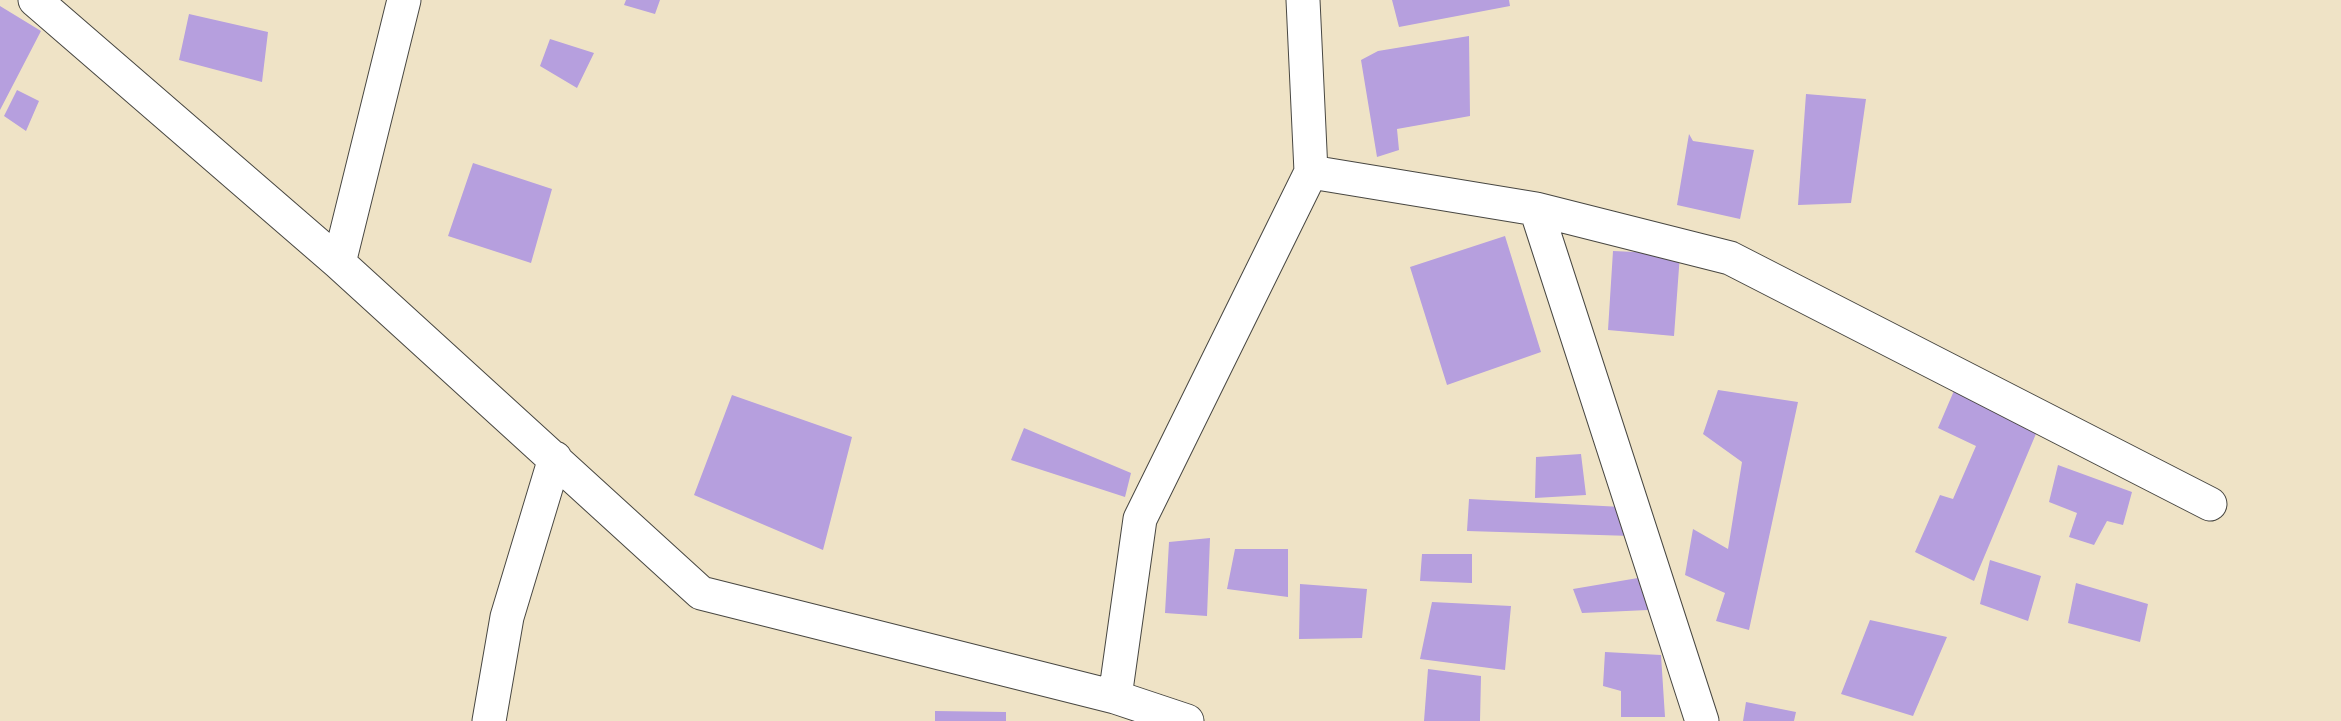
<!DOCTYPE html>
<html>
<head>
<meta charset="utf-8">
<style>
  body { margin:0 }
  canvas { display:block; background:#efe3c6 }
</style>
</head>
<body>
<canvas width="2341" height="721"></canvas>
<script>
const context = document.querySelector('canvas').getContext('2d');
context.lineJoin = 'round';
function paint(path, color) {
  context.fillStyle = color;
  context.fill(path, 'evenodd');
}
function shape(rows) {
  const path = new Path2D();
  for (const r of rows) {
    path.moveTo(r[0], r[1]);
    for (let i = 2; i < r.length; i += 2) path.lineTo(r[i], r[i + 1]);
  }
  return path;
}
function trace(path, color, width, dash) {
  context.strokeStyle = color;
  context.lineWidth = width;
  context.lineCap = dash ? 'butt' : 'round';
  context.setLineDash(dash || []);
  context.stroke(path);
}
const building = shape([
  [626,0,660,0,655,14,624,5],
  [1392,0,1509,0,1510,6,1399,27],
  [0,6,41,31,0,110],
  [189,14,268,32,262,82,179,60],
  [1469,36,1470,116,1397,129,1399,150,1377,157,1361,60,1378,51],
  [550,39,594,53,577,88,540,66],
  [17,90,39,101,26,131,4,116],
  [1806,94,1866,99,1851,203,1798,205],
  [1689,134,1693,141,1754,150,1740,219,1677,205],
  [473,163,552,189,531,263,448,236],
  [1505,236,1541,352,1447,385,1410,267],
  [1613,251,1680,254,1674,336,1608,330],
  [1956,386,2038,429,1974,581,1915,552,1940,495,1953,499,1976,446,1938,428],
  [1718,390,1798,402,1749,630,1716,621,1725,593,1685,575,1693,529,1728,549,1742,462,1703,434],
  [732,395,852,437,823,550,694,495],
  [1024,428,1131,473,1125,497,1011,460],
  [1581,454,1586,495,1535,498,1536,457],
  [2058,465,2132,492,2123,525,2107,521,2094,545,2069,537,2077,513,2049,502],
  [1469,499,1622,507,1632,536,1467,531],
  [1210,538,1207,616,1165,613,1169,542],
  [1235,549,1288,549,1288,597,1227,589],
  [1422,554,1472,554,1472,583,1420,581],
  [1990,560,2041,576,2028,621,1980,604],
  [1638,578,1648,610,1582,613,1573,589],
  [2076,583,2148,604,2140,642,2068,623],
  [1300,584,1367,589,1362,638,1299,639],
  [1432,602,1511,606,1505,670,1420,659],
  [1870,620,1947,637,1913,716,1841,694],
  [1605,652,1661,655,1665,717,1621,717,1621,691,1603,686],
  [1428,669,1481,676,1480,721,1424,721],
  [1746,702,1796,712,1794,721,1743,721],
  [935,711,1006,712,1006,721,935,721]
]);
const minor = shape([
  [35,0,339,263,701,593,1115,697,1187,721],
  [1311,172,1536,209,1702,721],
  [1536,209,1730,258,2210,504],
  [339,263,404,0],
  [1115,697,1140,519,1311,172,1303,0],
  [489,721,507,617,555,458]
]);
paint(building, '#b69fde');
trace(minor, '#484742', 35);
trace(minor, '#fff', 33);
</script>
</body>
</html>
